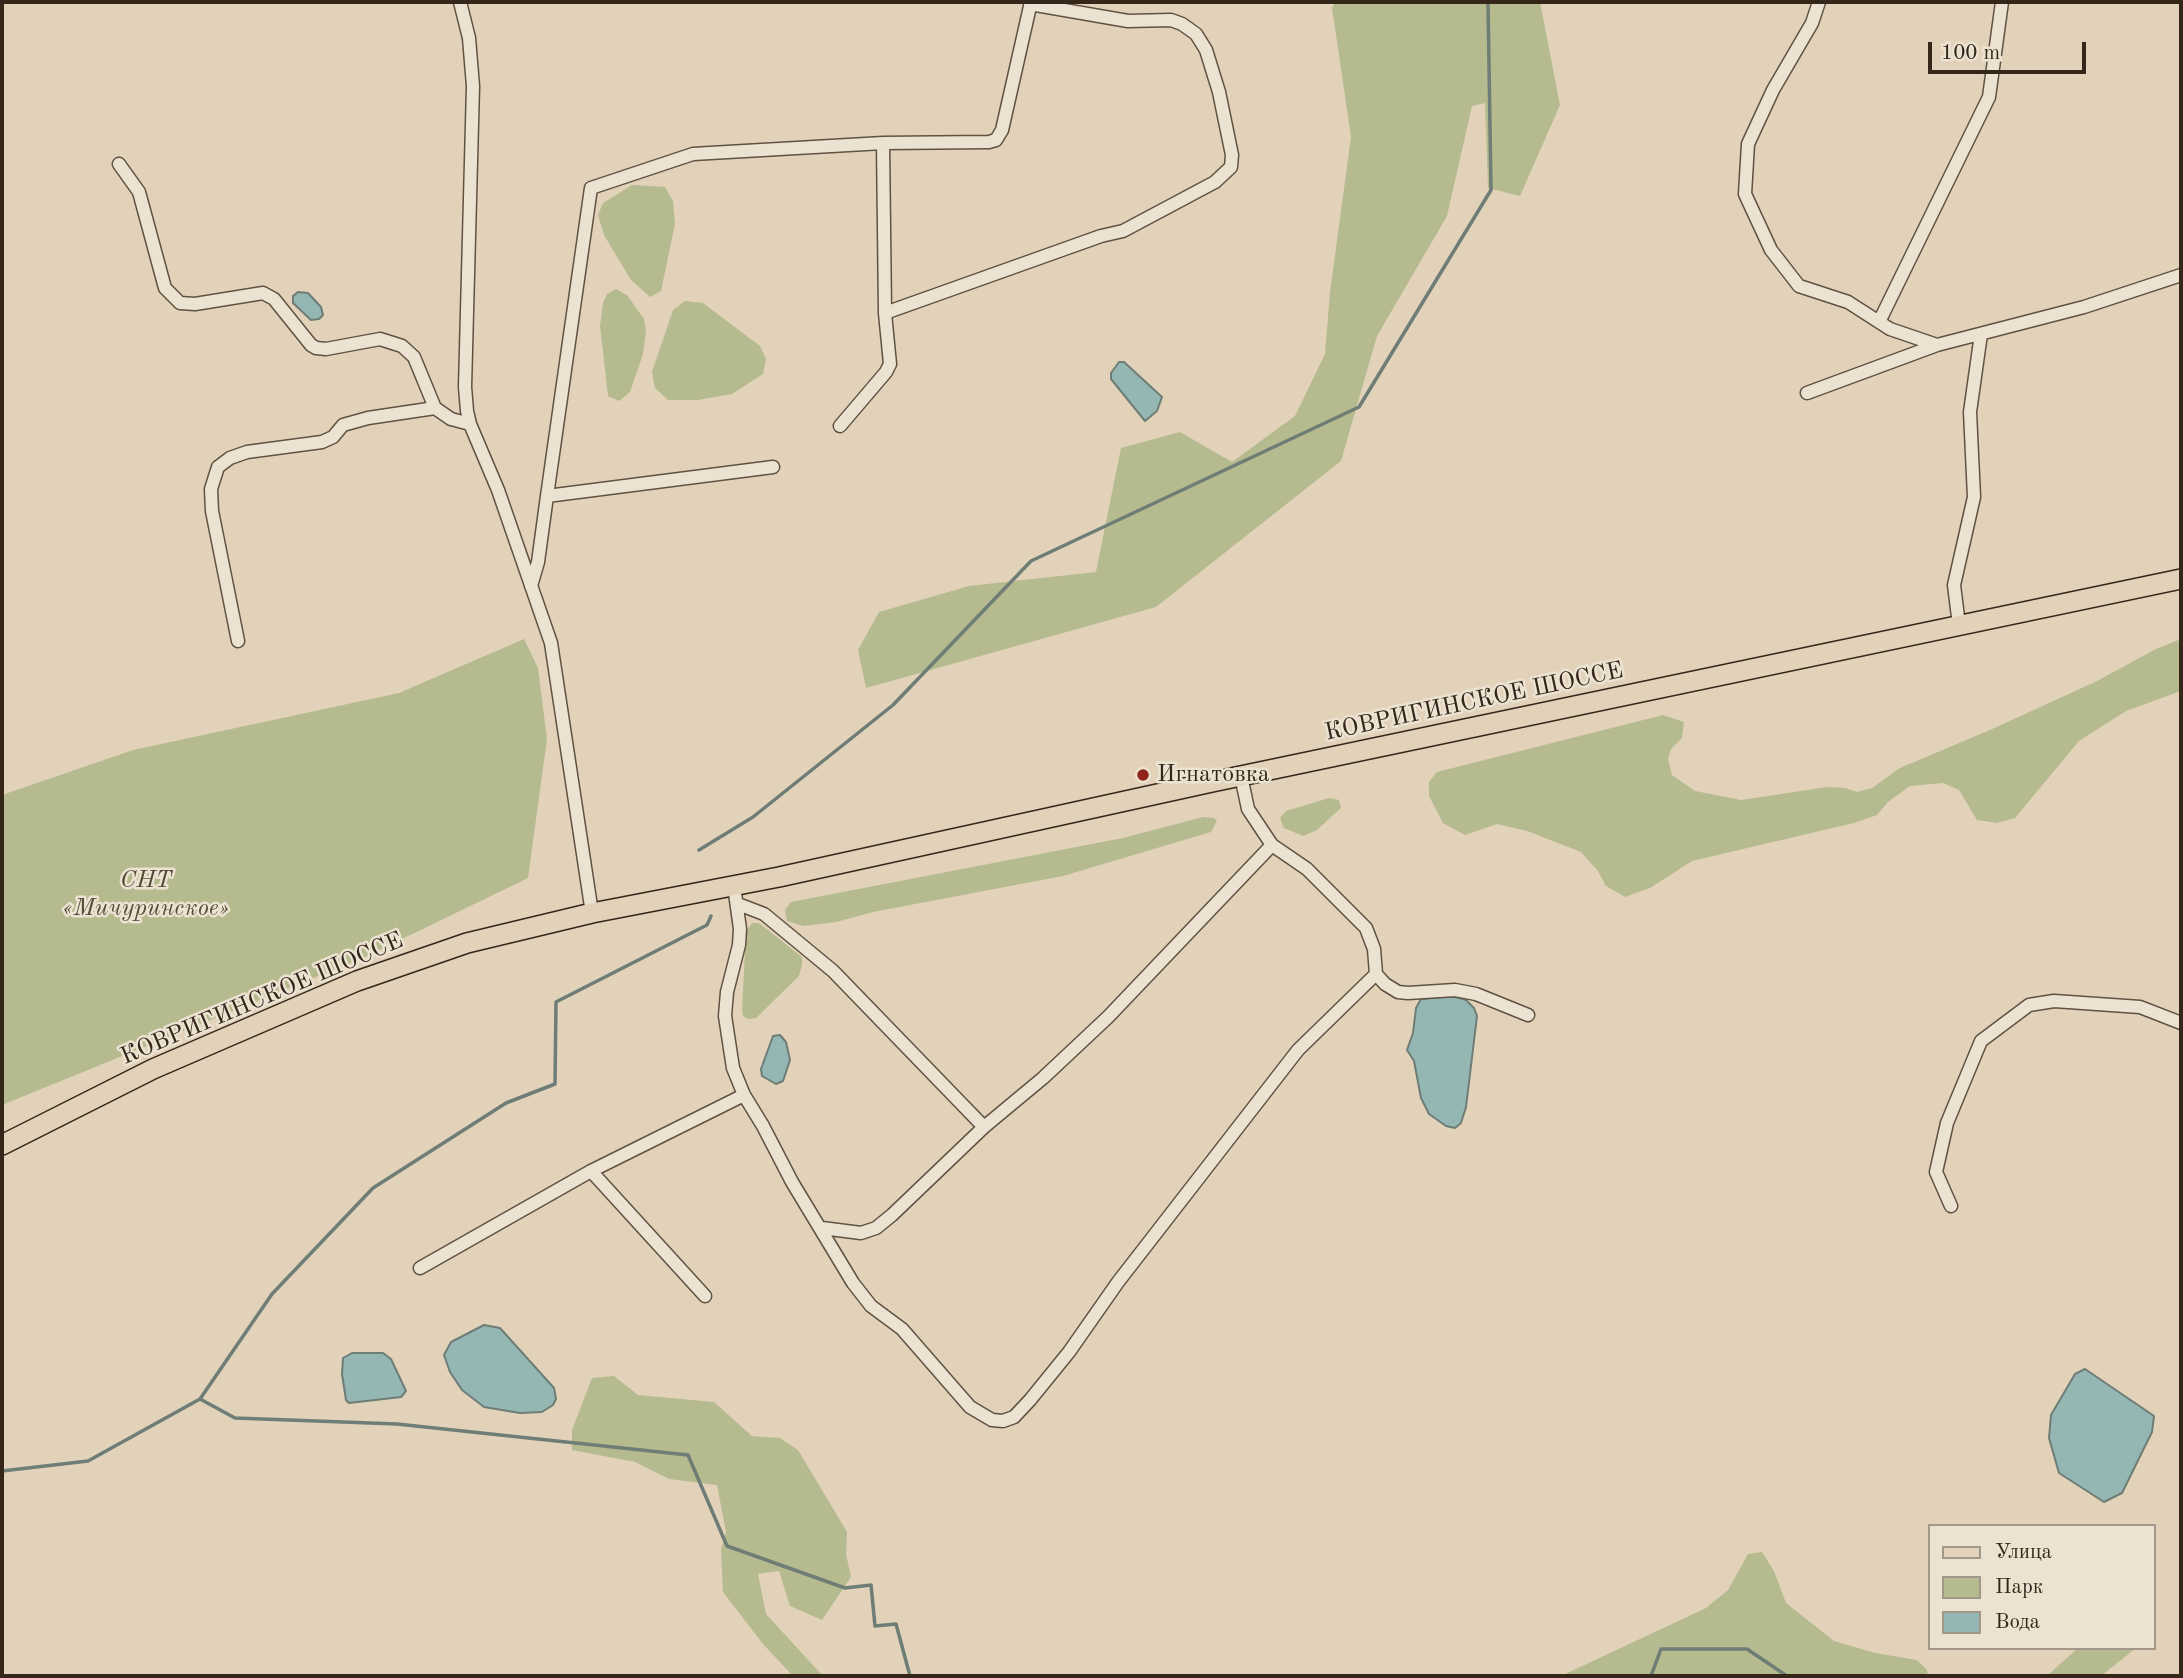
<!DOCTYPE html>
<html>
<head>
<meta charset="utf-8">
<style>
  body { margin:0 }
  #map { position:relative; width:2183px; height:1678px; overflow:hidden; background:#e2d2ba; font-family:"Old Standard TT",serif }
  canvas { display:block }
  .frame { position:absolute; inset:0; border:4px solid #34271a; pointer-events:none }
  .legend { position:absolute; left:1928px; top:1524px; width:228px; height:126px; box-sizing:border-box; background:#ece2d2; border:2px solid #a29788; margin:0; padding:9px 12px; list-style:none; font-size:21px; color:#34271a }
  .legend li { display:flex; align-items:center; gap:14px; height:35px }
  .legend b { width:35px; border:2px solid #a29788 }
  .scale { position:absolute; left:1928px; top:42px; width:158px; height:32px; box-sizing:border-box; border:4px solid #34271a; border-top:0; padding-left:9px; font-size:21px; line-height:24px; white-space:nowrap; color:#34271a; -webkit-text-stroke:5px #ece2d2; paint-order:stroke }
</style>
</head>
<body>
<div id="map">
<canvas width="2183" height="1678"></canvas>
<div class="frame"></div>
<ul class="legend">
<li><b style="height:9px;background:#e2d2ba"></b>Улица</li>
<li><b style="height:19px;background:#b5bb8e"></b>Парк</li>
<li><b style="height:19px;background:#95b7b3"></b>Вода</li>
</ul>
<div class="scale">100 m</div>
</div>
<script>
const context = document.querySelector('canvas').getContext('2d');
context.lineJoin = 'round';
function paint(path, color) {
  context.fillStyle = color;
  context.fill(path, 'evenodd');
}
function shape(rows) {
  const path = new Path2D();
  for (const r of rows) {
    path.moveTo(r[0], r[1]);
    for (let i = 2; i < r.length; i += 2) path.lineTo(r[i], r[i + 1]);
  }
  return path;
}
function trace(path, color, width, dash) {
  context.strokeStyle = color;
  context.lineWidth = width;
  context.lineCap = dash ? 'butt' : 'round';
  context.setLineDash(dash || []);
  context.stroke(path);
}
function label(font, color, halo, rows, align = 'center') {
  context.font = font + ' "Old Standard TT",serif';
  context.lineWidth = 5;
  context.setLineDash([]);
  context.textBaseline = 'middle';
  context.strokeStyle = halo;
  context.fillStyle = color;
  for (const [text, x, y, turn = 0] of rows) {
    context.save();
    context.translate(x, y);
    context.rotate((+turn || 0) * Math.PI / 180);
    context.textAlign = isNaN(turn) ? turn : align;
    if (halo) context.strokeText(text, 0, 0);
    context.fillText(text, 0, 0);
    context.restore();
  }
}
const green = shape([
  [1335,2,1540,2,1560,105,1520,196,1488,188,1485,103,1472,106,1447,216,1377,336,1341,461,1156,607,866,688,858,650,879,612,969,586,1096,572,1121,448,1180,432,1232,462,1295,416,1325,354,1330,292,1351,137,1332,8],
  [632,185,665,187,673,201,675,224,661,291,650,297,631,280,604,235,598,215,603,203],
  [616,289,627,295,644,319,646,330,643,354,630,392,619,401,608,396,600,326,603,303,607,294],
  [685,301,703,303,760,346,766,359,763,374,732,394,698,400,668,400,655,388,652,372,673,310],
  [524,639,538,668,547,739,528,878,365,957,2,1105,2,795,133,750,399,693],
  [2181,639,2181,691,2126,711,2079,741,2015,818,1997,823,1977,820,1959,790,1943,783,1910,786,1888,802,1877,815,1854,823,1692,861,1650,888,1625,897,1606,886,1598,871,1581,852,1527,831,1497,824,1465,835,1443,823,1429,796,1429,782,1437,772,1663,715,1684,722,1682,738,1671,749,1668,759,1672,775,1695,791,1741,800,1827,787,1845,788,1857,792,1872,788,1900,768,1990,730,2097,681,2156,649],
  [1329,798,1339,800,1341,808,1317,830,1303,836,1284,828,1280,818,1286,811],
  [1203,817,1214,818,1217,821,1211,832,1063,876,873,912,836,922,803,926,787,921,785,910,791,902,1123,838],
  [752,923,759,923,802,957,802,965,799,976,756,1018,748,1019,743,1016,742,1010,746,932],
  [614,1376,638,1395,714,1402,752,1436,780,1438,798,1450,847,1532,846,1554,851,1577,822,1620,790,1606,779,1571,758,1574,766,1614,823,1676,793,1676,763,1644,723,1592,721,1549,726,1532,717,1485,669,1479,635,1462,572,1450,572,1430,592,1378],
  [1762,1552,1774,1571,1786,1603,1834,1641,1875,1653,1917,1660,1927,1670,1928,1676,1561,1676,1706,1608,1728,1590,1748,1554],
  [2078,1648,2136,1648,2101,1676,2047,1676]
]);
const water = shape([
  [298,292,308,293,321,307,323,315,319,319,311,320,293,303,293,296,298,292],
  [1119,362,1124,362,1162,397,1157,411,1145,421,1111,379,1111,373,1119,362],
  [1452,996,1466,1000,1474,1008,1477,1016,1466,1107,1461,1123,1455,1128,1446,1126,1429,1114,1421,1098,1414,1061,1407,1050,1413,1033,1416,1008,1421,999,1452,996],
  [780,1035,786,1042,790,1060,783,1081,776,1084,762,1076,761,1069,773,1036,780,1035],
  [484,1325,500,1328,554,1388,556,1399,553,1405,542,1412,520,1413,484,1407,462,1390,450,1372,444,1355,451,1342,484,1325],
  [352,1353,383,1353,391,1359,406,1391,401,1397,349,1403,346,1400,342,1374,343,1358,352,1353],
  [2085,1369,2154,1416,2152,1432,2122,1493,2104,1502,2059,1473,2049,1438,2051,1415,2075,1374,2085,1369]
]);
const stream = shape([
  [699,850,753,817,893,705,1031,561,1359,407,1491,190,1488,2],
  [200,1399,272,1294,373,1188,506,1103,555,1084,556,1002,707,925,711,916],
  [2,1471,88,1461,200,1399,235,1418,397,1424,688,1455,727,1546,845,1588,871,1585,875,1626,896,1624,910,1676],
  [1651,1676,1661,1649,1747,1649,1787,1676]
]);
const minor = shape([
  [460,2,469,38,473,86,465,387,467,411,470,424,498,490,551,643,592,913],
  [1819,2,1812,23,1773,90,1748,144,1745,194,1771,250,1799,286,1848,302,1890,329,1937,345],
  [119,164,139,192,165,288,180,303,195,304,263,293,274,299,311,345,316,348,326,349,380,339,402,346,414,357,435,408,451,419,470,424],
  [885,313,1101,236,1123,231,1215,182,1231,167,1232,155,1219,92,1206,50,1196,34,1182,24,1171,20,1128,21,1030,4],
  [1879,322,1989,97,2002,2],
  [1807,393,1937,345,2084,307,2181,275],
  [840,426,886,372,890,364,885,313,883,143],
  [547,496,773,467],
  [531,586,538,562,547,496,591,188,693,154,883,143,989,142,996,140,1002,130,1031,2],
  [1959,625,1954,585,1974,497,1970,412,1981,334],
  [238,641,212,511,211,489,218,467,230,458,247,452,322,442,333,437,343,425,368,418,435,408],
  [1241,776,1248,809,1272,845,1307,869,1366,928,1374,949,1376,974,1385,984,1398,992,1408,993,1455,990,1476,994,1528,1015],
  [734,886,740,929,739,945,727,992,725,1016,733,1068,744,1095,763,1126,792,1182,853,1283,871,1306,902,1329,970,1407,992,1420,1003,1421,1014,1417,1030,1400,1069,1352,1118,1282,1298,1050,1376,974],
  [738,904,764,914,833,971,984,1127],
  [591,1171,705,1296],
  [1951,1206,1936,1172,1947,1123,1981,1041,2029,1005,2054,1001,2140,1007,2181,1023],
  [822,1228,861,1233,876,1228,892,1215,984,1127,1043,1078,1108,1017,1272,845],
  [420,1268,591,1171,744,1095]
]);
const primary = shape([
  [2,1145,153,1069,357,981,467,943,592,913,779,877,1212,782,2181,579]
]);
const markers = [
  [1143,775,7,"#8f2418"]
];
const streetNames = [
  ["КОВРИГИНСКОЕ ШОССЕ",1474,702,-12],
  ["КОВРИГИНСКОЕ ШОССЕ",262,999,-23]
];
const poiNames = [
  ["Игнатовка",1157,775]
];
const parkNames = [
  ["СНТ",146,881],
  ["«Мичуринское»",146,909]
];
paint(green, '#b5bb8e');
paint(water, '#95b7b3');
trace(water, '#6e7d76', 2);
trace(stream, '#6e7d76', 3.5);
trace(minor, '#605242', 15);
trace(primary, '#34271a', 22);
trace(minor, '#ece2d2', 12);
trace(primary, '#e2d2ba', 19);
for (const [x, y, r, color] of markers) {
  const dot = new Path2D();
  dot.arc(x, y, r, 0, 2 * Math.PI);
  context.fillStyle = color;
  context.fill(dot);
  trace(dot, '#ece2d2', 2.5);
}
label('24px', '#34271a', '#ece2d2', streetNames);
label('24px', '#34271a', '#ece2d2', poiNames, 'left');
label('italic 24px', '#544c37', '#ece2d2', parkNames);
</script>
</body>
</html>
